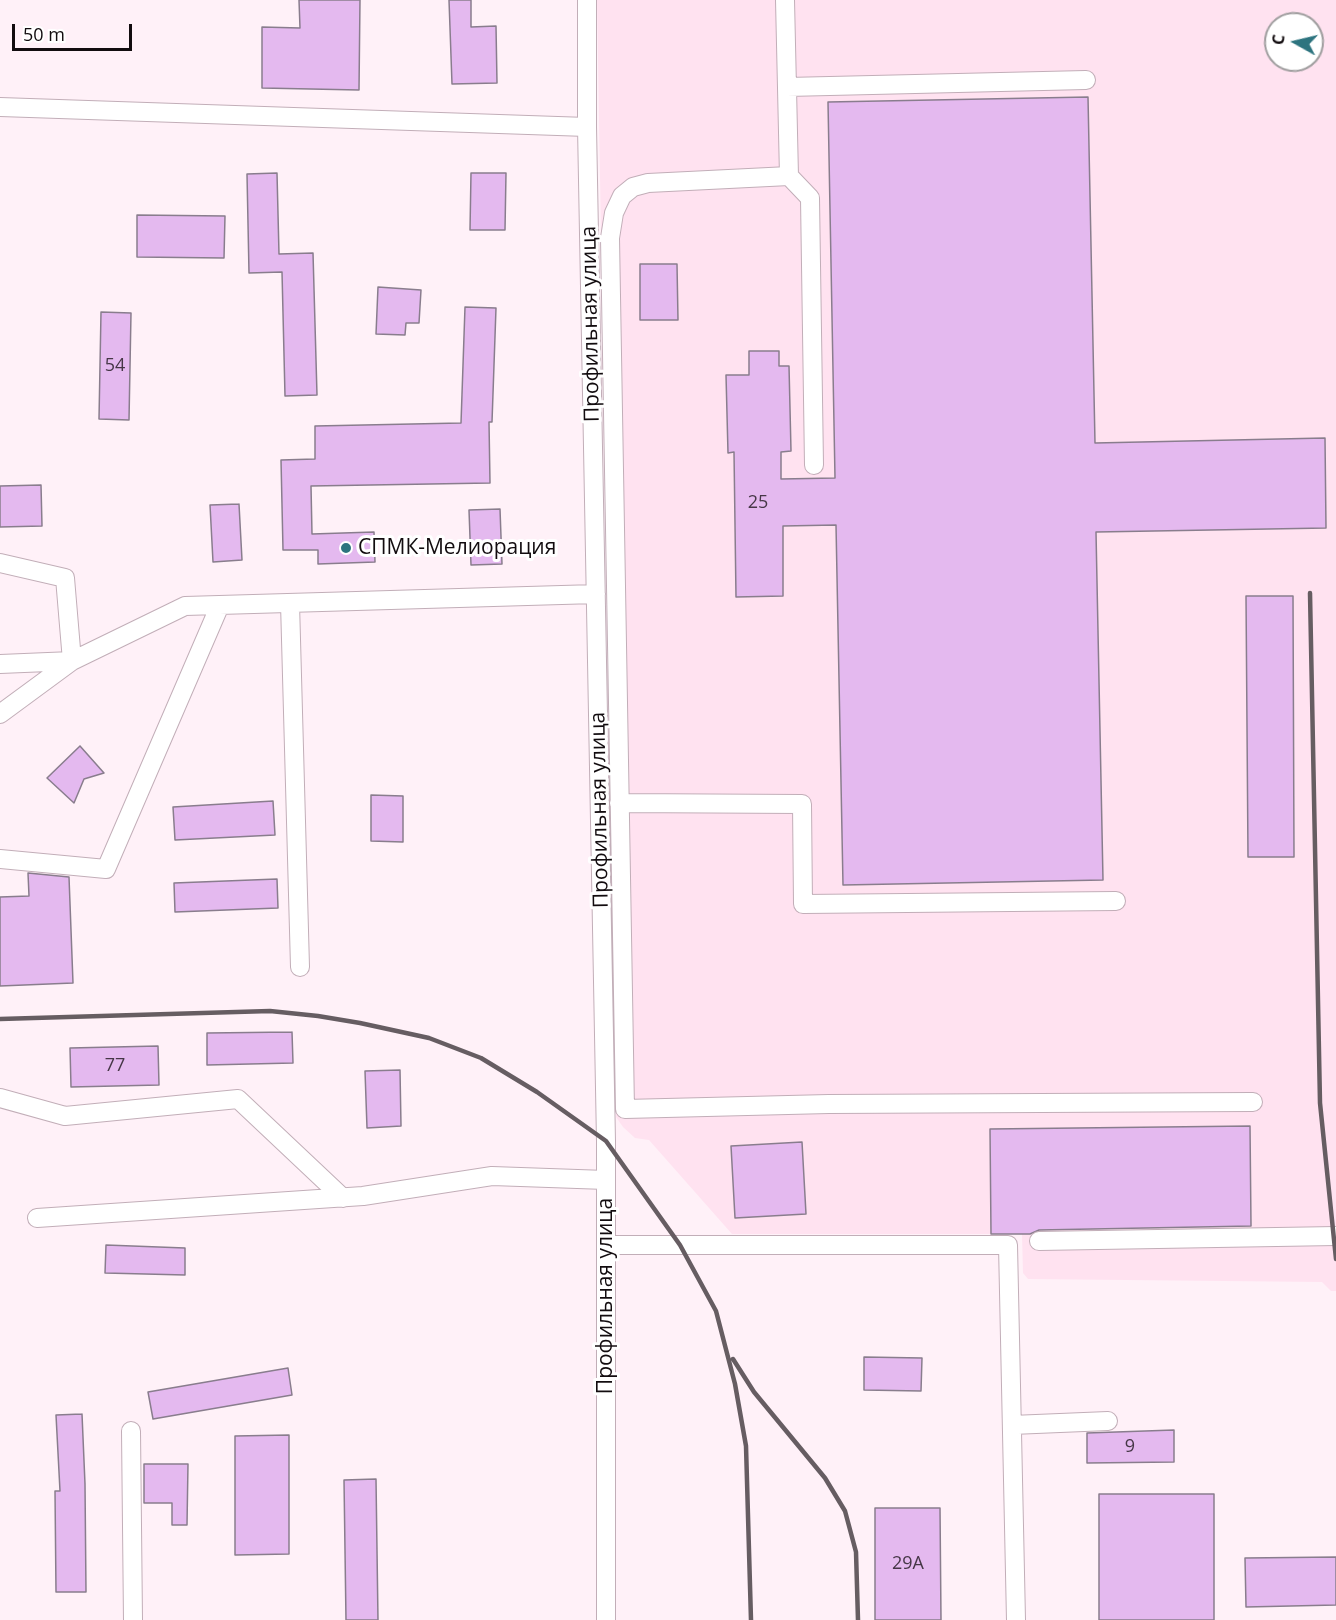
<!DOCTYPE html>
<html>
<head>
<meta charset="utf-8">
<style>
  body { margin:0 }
  #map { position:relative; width:1336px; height:1620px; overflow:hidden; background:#fff1f8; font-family:"Open Sans",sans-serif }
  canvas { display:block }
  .north { position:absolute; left:1264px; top:12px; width:60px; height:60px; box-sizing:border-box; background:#fff; border:2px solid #a09e9f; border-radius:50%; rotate:278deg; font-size:16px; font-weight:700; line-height:24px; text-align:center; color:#120c0f }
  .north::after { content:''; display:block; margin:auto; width:21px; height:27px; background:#2d747f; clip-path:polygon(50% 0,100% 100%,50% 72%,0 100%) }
  .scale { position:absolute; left:12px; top:24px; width:120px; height:27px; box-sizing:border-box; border:3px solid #120c0f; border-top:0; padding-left:8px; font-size:18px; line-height:21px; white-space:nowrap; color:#120c0f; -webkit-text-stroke:4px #fff; paint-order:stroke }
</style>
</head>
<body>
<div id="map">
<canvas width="1336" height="1620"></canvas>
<div class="north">С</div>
<div class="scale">50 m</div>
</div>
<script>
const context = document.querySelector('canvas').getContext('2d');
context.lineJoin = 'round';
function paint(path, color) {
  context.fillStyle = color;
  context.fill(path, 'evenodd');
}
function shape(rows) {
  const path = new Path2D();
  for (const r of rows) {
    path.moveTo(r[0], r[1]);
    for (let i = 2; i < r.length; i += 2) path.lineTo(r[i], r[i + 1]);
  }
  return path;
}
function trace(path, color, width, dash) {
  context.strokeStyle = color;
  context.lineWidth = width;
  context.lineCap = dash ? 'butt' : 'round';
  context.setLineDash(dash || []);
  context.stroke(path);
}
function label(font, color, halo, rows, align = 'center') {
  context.font = font + ' "Open Sans",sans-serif';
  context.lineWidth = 6;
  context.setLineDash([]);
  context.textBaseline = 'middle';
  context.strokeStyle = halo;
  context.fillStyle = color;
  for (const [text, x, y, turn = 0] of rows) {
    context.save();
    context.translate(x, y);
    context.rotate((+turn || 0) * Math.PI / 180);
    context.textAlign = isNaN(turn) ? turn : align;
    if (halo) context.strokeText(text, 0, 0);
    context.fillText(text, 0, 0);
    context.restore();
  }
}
const built = shape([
  [597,0,1336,0,1336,1291,1331,1291,1322,1282,1028,1279,1023,1273,1022,1234,732,1234,649,1140,635,1138,623,1127,616,1117],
  [1276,24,1312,24,1312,60,1276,60]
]);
const building = shape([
  [299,0,360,0,359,90,262,88,262,27,300,28,299,0],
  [449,0,471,0,471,27,496,26,497,83,452,84,449,0],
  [1088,97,1095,443,1325,438,1326,528,1096,532,1103,880,843,885,836,525,783,526,783,596,736,597,734,452,728,453,726,375,749,375,749,351,779,351,779,366,789,366,791,451,781,452,781,479,835,478,828,102,1088,97],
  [277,173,279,254,313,253,317,395,285,396,282,272,249,273,247,174,277,173],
  [471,173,506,173,505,230,470,230,471,173],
  [137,215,225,216,224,258,137,257,137,215],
  [640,264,677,264,678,320,640,320,640,264],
  [378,287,421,290,419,323,406,323,405,335,376,334,378,287],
  [465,307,496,308,492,422,489,422,490,483,311,486,312,534,374,532,375,562,318,564,318,550,283,550,281,460,315,459,315,426,461,423,465,307],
  [101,312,131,313,129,420,99,419,101,312],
  [41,485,42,526,0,527,0,486,41,485],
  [239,504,242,560,213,562,210,505,239,504],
  [500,509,502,564,471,565,469,510,500,509],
  [1246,596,1293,596,1294,857,1248,857,1246,596],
  [80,746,104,773,84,779,74,803,47,778,80,746],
  [371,795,403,796,403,842,371,841,371,795],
  [273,801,275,835,175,840,173,807,273,801],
  [28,873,69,877,73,983,0,986,0,897,29,896,28,873],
  [277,879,278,908,175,912,174,883,277,879],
  [292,1032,293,1063,207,1065,207,1033,292,1032],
  [158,1046,159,1085,71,1087,70,1048,158,1046],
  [400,1070,401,1126,367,1128,365,1071,400,1070],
  [1250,1126,1251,1226,1039,1230,1030,1234,991,1234,990,1129,1250,1126],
  [802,1142,806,1214,735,1218,731,1146,802,1142],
  [106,1245,185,1248,185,1275,105,1273,106,1245],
  [864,1357,922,1358,921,1391,864,1390,864,1357],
  [288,1368,292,1395,153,1419,148,1392,288,1368],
  [82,1414,85,1484,86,1592,56,1592,55,1491,60,1491,56,1415,82,1414],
  [1174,1430,1174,1462,1087,1463,1087,1433,1174,1430],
  [289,1435,289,1554,235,1555,235,1436,289,1435],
  [144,1464,188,1464,187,1525,172,1525,172,1503,144,1503,144,1464],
  [376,1479,378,1620,346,1620,344,1480,376,1479],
  [1099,1494,1214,1494,1214,1620,1099,1620,1099,1494],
  [875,1508,940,1508,941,1620,875,1620,875,1508],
  [1336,1557,1336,1605,1246,1607,1245,1558,1336,1557]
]);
const minor = shape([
  [587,0,587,127,606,1141,606,1620],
  [785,0,789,176,648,183,633,187,622,196,614,213,610,238,625,1109,829,1104,1253,1102],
  [787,87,1086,80],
  [0,107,587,127],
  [789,176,810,198,814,465],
  [0,563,65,578,72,661],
  [290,603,300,967],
  [0,664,72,661],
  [0,714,72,661,185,606,596,594],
  [619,803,802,804,803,904,1116,901],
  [0,859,106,869,220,605],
  [0,1098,65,1116,238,1099,343,1198],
  [37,1218,363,1196,492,1176,606,1180],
  [1039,1241,1336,1236],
  [606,1245,1008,1245,1016,1620],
  [1012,1425,1108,1421],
  [131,1431,133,1620]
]);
const rail = shape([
  [1310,593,1320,1103,1336,1259],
  [0,1019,270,1011,318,1016,360,1023,429,1038,481,1058,537,1092,606,1141,680,1245,716,1311,735,1384,746,1446,751,1620],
  [733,1359,754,1392,825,1478,845,1511,856,1552,858,1620]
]);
const markers = [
  [346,548,6,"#2d747f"]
];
const numberNames = [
  ["54",115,366],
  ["25",758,503],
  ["77",115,1066],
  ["9",1130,1447],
  ["29А",908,1564]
];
const streetNames = [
  ["Профильная улица",591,324,-91],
  ["Профильная улица",600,810,-91],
  ["Профильная улица",606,1296,-90]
];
const poiNames = [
  ["СПМК-Мелиорация",358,548]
];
paint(built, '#ffe2f0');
paint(building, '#e4b9ef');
trace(building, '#897d8d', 1.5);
trace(minor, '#c2aeb8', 20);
trace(minor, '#fff', 18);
trace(rail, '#665d62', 4.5);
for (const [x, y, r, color] of markers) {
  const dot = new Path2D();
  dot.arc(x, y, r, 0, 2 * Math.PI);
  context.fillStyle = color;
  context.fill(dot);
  trace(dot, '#fff', 2);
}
label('18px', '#463747', null, numberNames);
label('21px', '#120c0f', '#fff', streetNames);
label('21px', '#120c0f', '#fff', poiNames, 'left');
</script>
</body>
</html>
